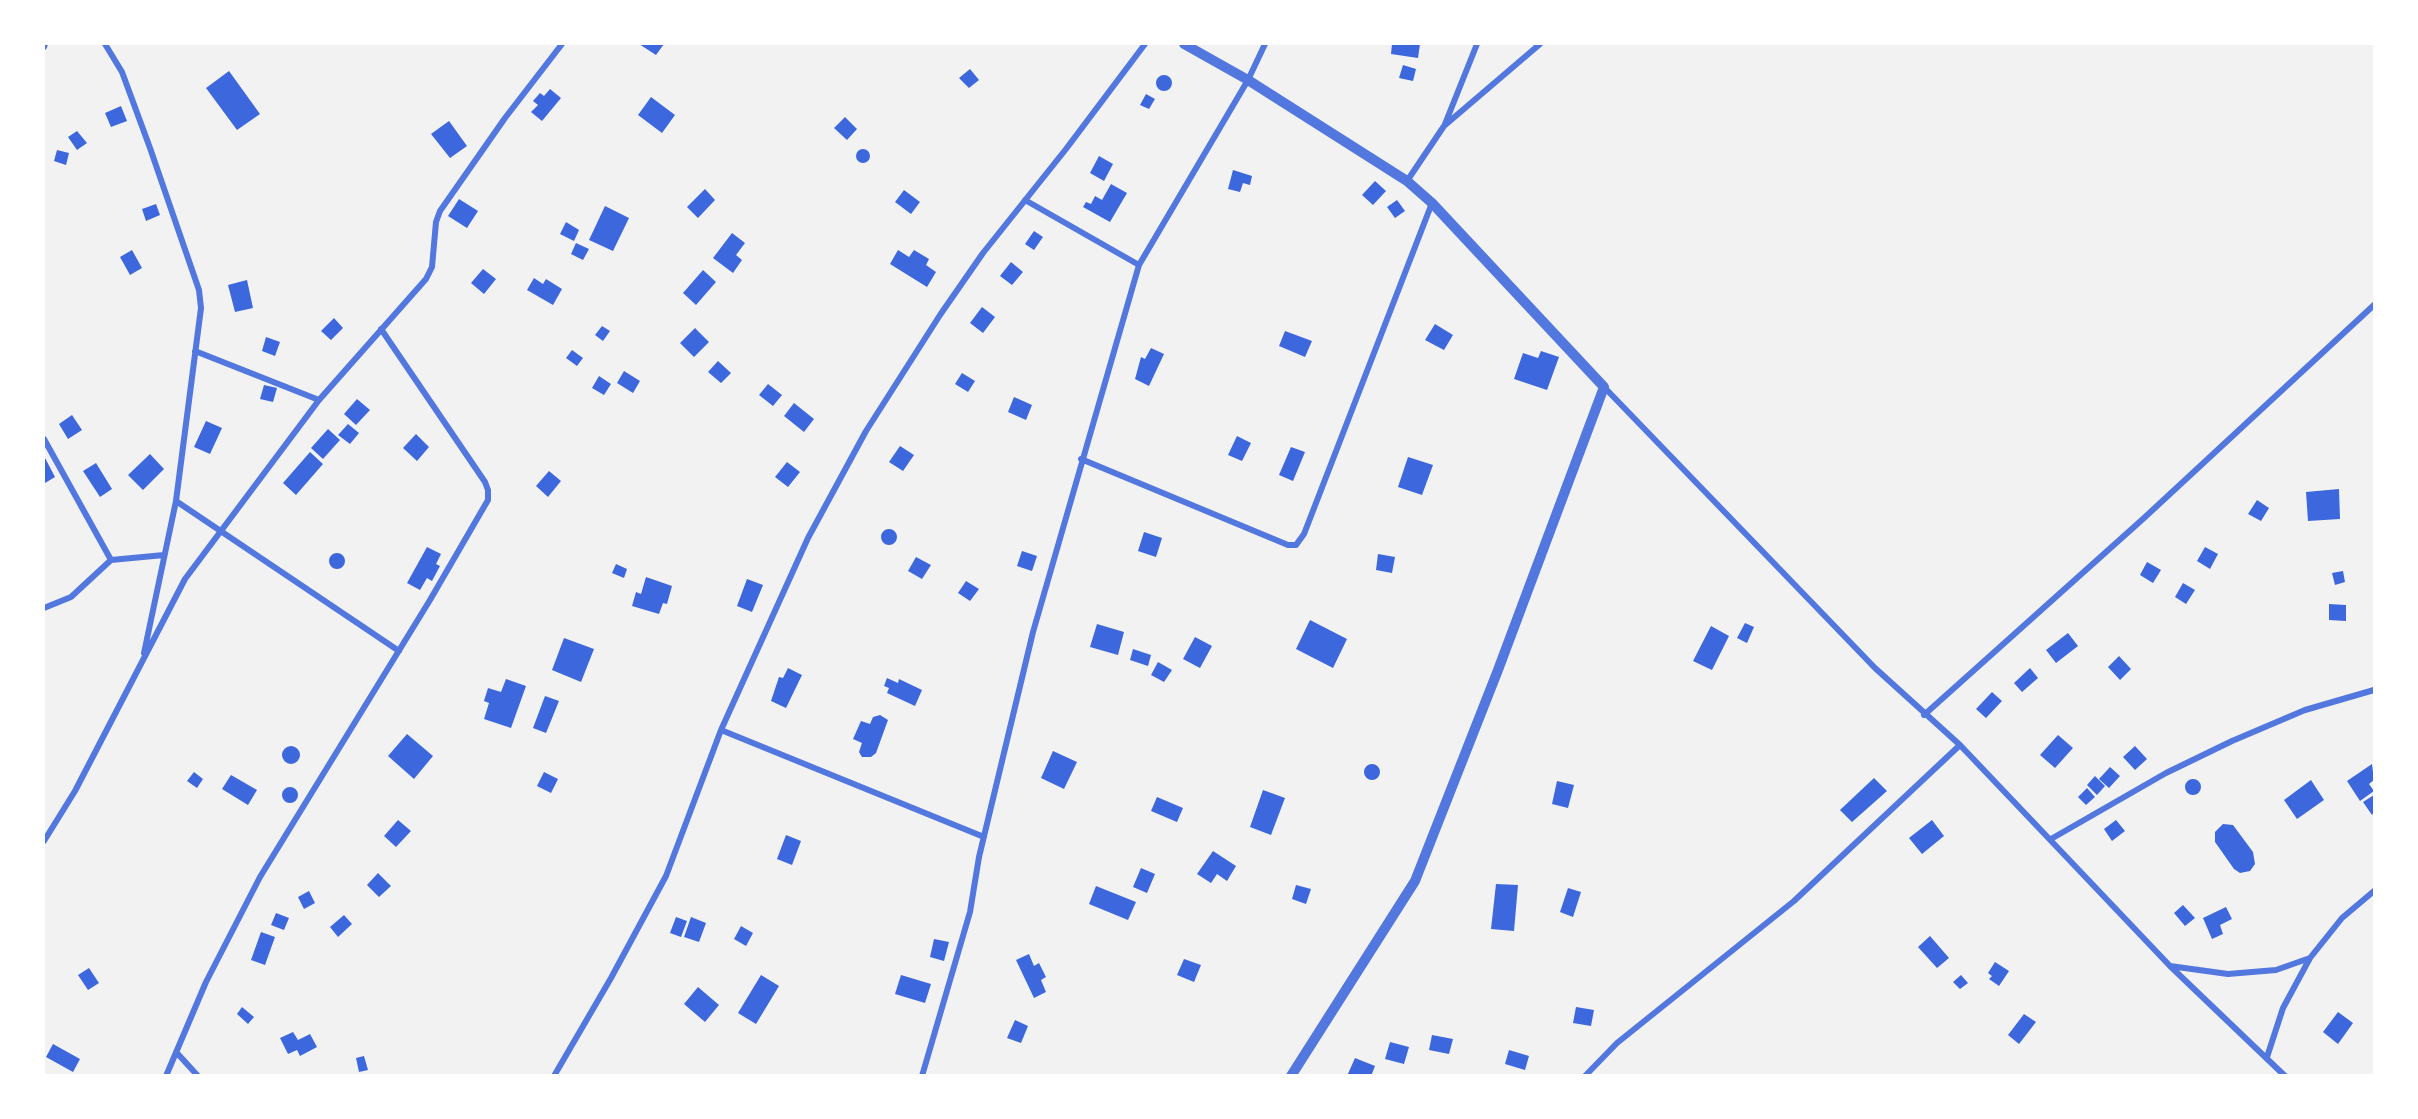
<!DOCTYPE html>
<html>
<head>
<meta charset="utf-8">
<style>
  body { margin:0 }
  #map { position:relative; width:2418px; height:1119px; overflow:hidden; background:#f2f2f2; font-family:Ubuntu,sans-serif }
  canvas { display:block }
  .frame { position:absolute; inset:0; border:45px solid #fff; pointer-events:none }
</style>
</head>
<body>
<div id="map">
<canvas width="2418" height="1119"></canvas>
<div class="frame"></div>
</div>
<script>
const context = document.querySelector('canvas').getContext('2d');
context.lineJoin = 'round';
function paint(path, color) {
  context.fillStyle = color;
  context.fill(path, 'evenodd');
}
function shape(rows) {
  const path = new Path2D();
  for (const r of rows) {
    if (r.length === 3) {
      path.moveTo(r[0] + r[2], r[1]);
      path.arc(r[0], r[1], r[2], 0, 2 * Math.PI);
      continue;
    }
    path.moveTo(r[0], r[1]);
    for (let i = 2; i < r.length; i += 2) path.lineTo(r[i], r[i + 1]);
  }
  return path;
}
function trace(path, color, width, dash) {
  context.strokeStyle = color;
  context.lineWidth = width;
  context.lineCap = dash ? 'butt' : 'round';
  context.setLineDash(dash || []);
  context.stroke(path);
}
const building = shape([
  [639,44,664,44,656,55],
  [1392,44,1420,44,1418,58,1391,54],
  [1403,65,1416,69,1413,81,1399,78],
  [970,69,979,80,969,88,959,78],
  [229,71,260,114,237,130,206,88],
  [1164,83,8],
  [550,89,561,98,542,121,531,112,538,105,533,101,540,93,544,96],
  [1146,94,1155,99,1149,109,1140,105],
  [651,97,675,115,662,133,638,115],
  [121,106,127,121,111,127,105,113],
  [845,117,857,129,847,140,834,128],
  [449,121,467,146,450,158,431,134],
  [77,131,87,143,77,150,68,137],
  [863,156,7],
  [57,150,69,153,66,165,54,161],
  [1099,156,1113,164,1104,181,1090,173],
  [1233,170,1252,176,1250,185,1243,183,1240,192,1228,189],
  [1375,181,1386,191,1373,205,1362,195],
  [1111,184,1127,193,1110,222,1083,207,1086,202,1091,204,1095,196,1102,200],
  [705,189,715,200,698,218,687,207],
  [904,190,920,202,911,214,895,202],
  [459,199,478,211,467,228,448,216],
  [1397,200,1405,211,1395,218,1387,207],
  [156,204,160,215,146,221,142,209],
  [605,206,629,218,613,251,589,240],
  [566,222,579,230,574,241,560,234],
  [1034,231,1043,237,1034,250,1025,244],
  [732,233,745,243,736,255,742,260,733,273,713,258],
  [576,243,589,249,583,260,571,254],
  [132,250,142,268,130,275,120,257],
  [898,250,909,257,914,250,929,259,926,265,936,272,927,287,890,264],
  [1011,262,1023,272,1012,285,1000,276],
  [483,269,496,279,484,294,471,283],
  [703,270,716,282,696,305,683,293],
  [534,278,543,284,546,279,562,289,553,305,527,290],
  [247,280,253,308,235,312,228,285],
  [982,307,995,317,983,333,970,323],
  [334,318,343,328,331,340,321,331],
  [1435,324,1453,335,1444,350,1425,340],
  [602,326,610,331,603,341,595,335],
  [695,328,709,342,694,357,680,343],
  [1285,331,1312,341,1305,357,1279,346],
  [266,337,280,342,275,356,262,351],
  [1151,348,1164,354,1149,386,1135,379,1141,357,1145,359],
  [572,350,583,358,577,366,566,358],
  [1541,351,1559,357,1547,390,1514,379,1523,353,1538,358],
  [718,361,731,373,721,383,708,372],
  [624,371,640,381,633,393,617,383],
  [962,373,975,381,968,392,955,384],
  [599,376,611,384,604,395,592,388],
  [768,384,782,395,773,406,759,395],
  [264,385,277,388,273,402,260,399],
  [1014,397,1032,405,1026,420,1008,412],
  [357,399,370,410,356,425,344,414],
  [794,403,814,419,804,432,784,416],
  [72,415,82,430,68,439,59,424],
  [206,421,222,428,210,454,194,447],
  [348,424,359,433,350,444,338,435],
  [328,429,340,440,323,459,311,448],
  [416,434,429,447,417,461,403,448],
  [1237,436,1251,443,1242,461,1228,455],
  [900,446,914,455,903,471,889,462],
  [1291,447,1305,452,1293,481,1279,475],
  [310,452,323,464,296,495,283,483],
  [150,454,164,469,143,490,128,475],
  [44,456,55,477,45,483,44,481],
  [1408,457,1433,465,1422,495,1398,487],
  [787,462,800,472,788,487,775,477],
  [96,463,112,489,100,497,83,471],
  [549,471,561,481,548,497,536,486],
  [2339,489,2340,519,2308,521,2306,492],
  [2257,500,2269,508,2261,521,2248,514],
  [889,537,8],
  [1144,532,1162,538,1156,557,1138,551],
  [427,547,441,554,436,564,440,566,432,581,427,578,420,590,407,583],
  [2205,547,2218,554,2210,569,2197,561],
  [1022,551,1037,556,1032,571,1017,566],
  [337,561,8],
  [1378,554,1395,557,1392,573,1376,570],
  [916,557,931,565,922,579,908,571],
  [2147,562,2161,570,2153,583,2140,575],
  [616,564,627,569,624,578,612,573],
  [2343,571,2345,582,2335,585,2332,573],
  [646,577,672,586,667,604,663,603,659,614,632,606,636,592,641,594],
  [747,579,763,585,752,612,737,606],
  [966,581,979,589,970,601,958,593],
  [2183,583,2195,590,2186,604,2175,597],
  [2329,604,2346,605,2346,621,2329,620],
  [1310,620,1347,639,1333,668,1296,649],
  [1745,623,1754,627,1747,643,1737,638],
  [1097,624,1124,632,1118,655,1090,647],
  [1711,626,1729,636,1712,670,1693,661],
  [2068,633,2078,646,2056,663,2046,650],
  [1195,637,1212,646,1200,668,1183,659],
  [564,638,594,649,581,682,552,670],
  [1133,649,1151,655,1148,666,1130,660],
  [2119,656,2131,669,2120,680,2108,667],
  [1158,662,1172,670,1164,682,1151,675],
  [788,668,802,675,786,708,771,701,779,677,783,678],
  [2030,668,2038,678,2022,692,2014,683],
  [887,678,898,683,899,679,922,690,915,706,887,693,889,688,884,686],
  [506,679,526,686,511,728,484,719,489,703,484,701,488,688,501,692],
  [1992,692,2002,701,1986,718,1976,709],
  [545,696,559,701,546,733,533,728],
  [880,715,888,720,876,753,871,757,862,757,859,752,862,743,853,739,861,721,870,724,873,717],
  [407,734,433,756,414,779,388,756],
  [2058,735,2073,748,2055,768,2040,755],
  [2135,746,2147,759,2135,770,2123,757],
  [291,755,9],
  [1053,751,1077,762,1064,789,1041,778],
  [2372,764,2374,780,2369,784,2374,791,2360,801,2347,781],
  [1372,772,8],
  [2110,767,2120,776,2109,788,2099,779],
  [194,772,203,779,197,788,187,781],
  [544,772,558,779,551,793,537,786],
  [231,775,257,790,248,805,222,789],
  [2095,776,2105,786,2097,795,2087,785],
  [1874,778,1887,791,1852,822,1840,810],
  [2193,787,8],
  [2311,780,2324,800,2297,819,2284,800],
  [1557,781,1574,785,1568,808,1552,804],
  [290,795,8],
  [2087,788,2095,797,2086,805,2078,797],
  [1263,790,1285,798,1271,835,1250,827],
  [2374,795,2374,812,2372,815,2363,802],
  [1157,797,1183,808,1177,822,1151,811],
  [398,820,411,831,396,847,384,836],
  [1932,820,1944,836,1922,854,1909,838],
  [2116,820,2125,831,2112,841,2104,829],
  [2223,824,2233,825,2253,852,2255,864,2250,871,2240,873,2234,869,2215,842,2215,832],
  [786,835,801,841,792,865,777,859],
  [1213,851,1236,866,1227,881,1217,874,1211,883,1197,874],
  [1141,868,1155,874,1147,893,1133,887],
  [378,873,391,886,379,897,367,885],
  [1496,884,1518,885,1514,931,1491,929],
  [1296,885,1311,889,1306,904,1292,899],
  [1096,886,1136,902,1128,920,1089,904],
  [1568,888,1581,892,1573,917,1560,912],
  [309,891,315,903,304,909,298,897],
  [2183,905,2195,918,2185,926,2174,913],
  [2226,907,2232,919,2220,925,2223,934,2212,939,2203,918],
  [276,913,289,918,284,930,271,925],
  [344,915,352,924,338,937,330,927],
  [676,917,687,921,681,937,670,933],
  [691,917,706,923,699,942,684,937],
  [741,926,753,933,746,946,734,939],
  [261,932,275,937,265,965,251,960],
  [1930,936,1949,958,1937,968,1918,947],
  [934,939,949,942,944,961,930,957],
  [1029,954,1034,966,1039,963,1046,977,1041,980,1046,992,1034,998,1016,960],
  [1184,959,1201,965,1194,982,1177,975],
  [1995,962,2009,971,1999,986,1989,979,1992,976,1988,973],
  [89,968,99,983,88,990,78,975],
  [761,975,779,986,756,1024,738,1013],
  [901,975,931,984,925,1003,895,994],
  [1961,975,1968,983,1960,989,1953,982],
  [698,987,719,1005,705,1022,684,1004],
  [242,1007,254,1017,248,1024,237,1014],
  [1576,1007,1594,1010,1591,1026,1573,1023],
  [2338,1012,2353,1023,2338,1044,2323,1032],
  [2024,1014,2036,1022,2019,1044,2008,1035],
  [1015,1020,1028,1026,1021,1043,1007,1038],
  [293,1032,298,1040,310,1034,317,1047,300,1056,297,1050,288,1054,280,1038],
  [1432,1035,1453,1039,1449,1054,1429,1050],
  [1390,1042,1409,1047,1404,1064,1385,1059],
  [53,1044,80,1059,73,1072,46,1057],
  [1509,1050,1529,1056,1525,1070,1505,1064],
  [364,1056,368,1070,359,1072,356,1058],
  [1355,1058,1375,1066,1371,1076,1347,1076]
]);
const minor = shape([
  [105,44,122,72,150,148,199,290,201,308,176,501,144,653],
  [44,47,45,44],
  [1445,124,1477,44],
  [1407,181,1444,126,1540,44],
  [1025,200,1139,265],
  [195,351,319,400],
  [1604,387,1875,668,1960,745,2170,966,2285,1076],
  [44,439,111,560,71,597,44,608],
  [1081,459,1288,545,1296,545,1304,534,1432,203],
  [176,501,399,651],
  [111,560,164,555],
  [1924,715,2144,518,2374,305],
  [721,730,984,837],
  [2051,839,2166,773,2232,741,2305,710,2374,690],
  [44,841,75,791,185,579,319,400,426,279,432,267,436,222,440,211,505,118,562,44],
  [2170,966,2228,974,2276,970,2310,958],
  [177,1053,198,1076],
  [2267,1057,2283,1008,2310,958,2342,918,2374,891],
  [166,1076,206,982,260,877,430,600,488,500,488,490,485,482,381,329],
  [554,1076,611,978,666,876,721,730,808,538,866,431,940,315,983,253,1066,149,1145,44],
  [922,1076,970,912,979,857,1033,632,1139,265,1248,80,1265,44],
  [1585,1076,1617,1043,1794,901,1960,745]
]);
const tertiary = shape([
  [1184,44,1248,80,1407,181,1432,203,1604,387,1498,670,1415,881,1291,1076]
]);
paint(building, '#3d67dc');
trace(minor, '#5277de', 6);
trace(tertiary, '#5277de', 10);
</script>
</body>
</html>
